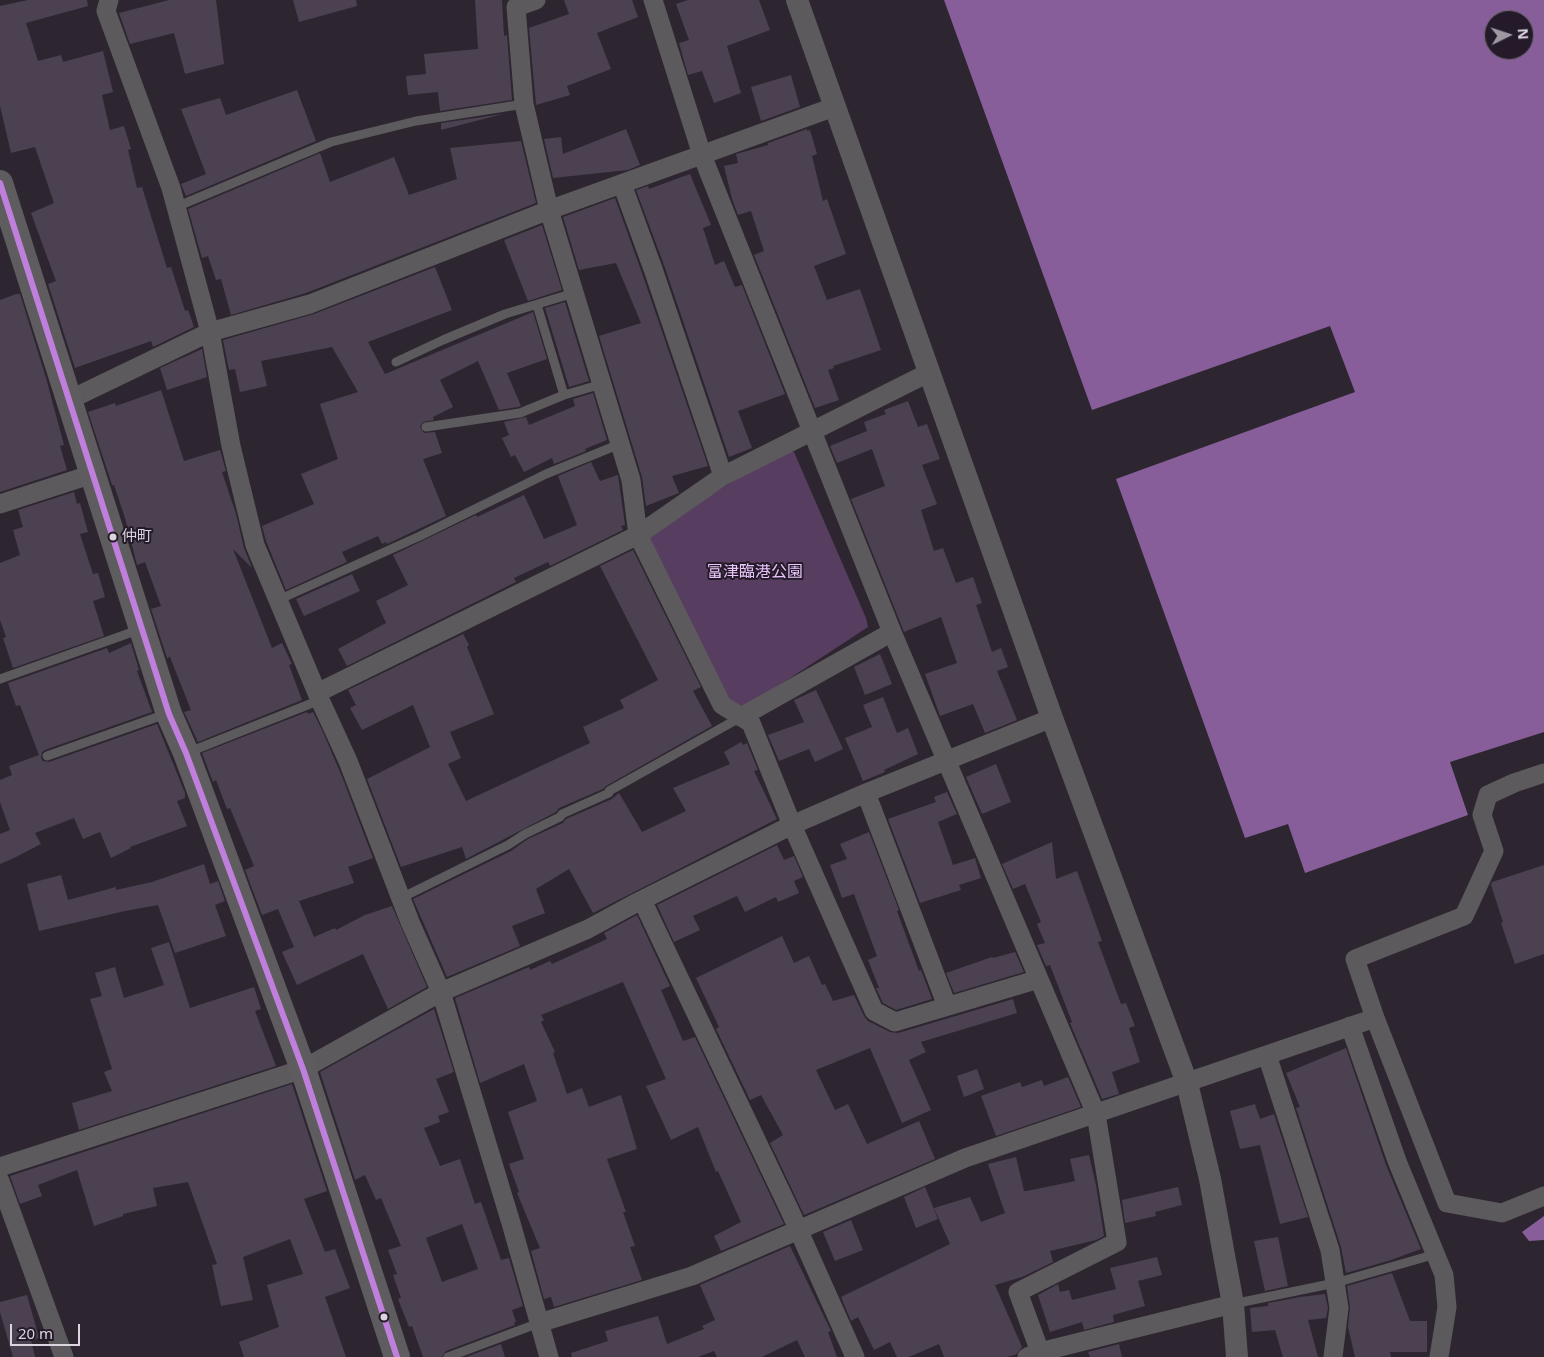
<!DOCTYPE html>
<html>
<head>
<meta charset="utf-8">
<style>
  body { margin:0 }
  #map { position:relative; width:1544px; height:1357px; overflow:hidden; background:#2d2630; font-family:"Noto Sans",sans-serif }
  canvas { display:block }
  .north { position:absolute; left:1484px; top:10px; width:50px; height:50px; box-sizing:border-box; background:#241a29; border:1px solid #6e6572; border-radius:50%; rotate:86deg; font-size:14px; font-weight:700; line-height:20px; text-align:center; color:#dcd5df }
  .north::after { content:''; display:block; margin:auto; width:18px; height:22px; background:#9f98a2; clip-path:polygon(50% 0,100% 100%,50% 72%,0 100%) }
  .scale { position:absolute; left:10px; top:1324px; width:70px; height:22px; box-sizing:border-box; border:2px solid #dcd5df; border-top:0; padding-left:6px; font-size:15px; line-height:18px; white-space:nowrap; color:#dcd5df; -webkit-text-stroke:4px #241a29; paint-order:stroke }
</style>
</head>
<body>
<div id="map">
<canvas width="1544" height="1357"></canvas>
<div class="north">N</div>
<div class="scale">20 m</div>
</div>
<script>
const context = document.querySelector('canvas').getContext('2d');
context.lineJoin = 'round';
function paint(path, color) {
  context.fillStyle = color;
  context.fill(path, 'evenodd');
}
function shape(rows) {
  const path = new Path2D();
  for (const r of rows) {
    path.moveTo(r[0], r[1]);
    for (let i = 2; i < r.length; i += 2) path.lineTo(r[i], r[i + 1]);
  }
  return path;
}
function trace(path, color, width, dash) {
  context.strokeStyle = color;
  context.lineWidth = width;
  context.lineCap = dash ? 'butt' : 'round';
  context.setLineDash(dash || []);
  context.stroke(path);
}
function label(font, color, halo, rows, align = 'center') {
  context.font = font + ' "Noto Sans","Noto Sans JP",sans-serif';
  context.lineWidth = 4;
  context.setLineDash([]);
  context.textBaseline = 'middle';
  context.strokeStyle = halo;
  context.fillStyle = color;
  for (const [text, x, y, turn = 0] of rows) {
    context.save();
    context.translate(x, y);
    context.rotate((+turn || 0) * Math.PI / 180);
    context.textAlign = isNaN(turn) ? turn : align;
    if (halo) context.strokeText(text, 0, 0);
    context.fillText(text, 0, 0);
    context.restore();
  }
}
const green = shape([
  [786,448,794,452,866,618,868,627,746,707,726,702,647,542,651,533]
]);
const water = shape([
  [944,0,1544,0,1544,732,1450,762,1468,815,1305,873,1288,824,1245,838,1116,479,1355,392,1330,326,1092,410],
  [1494,20,1524,20,1524,50,1494,50],
  [1544,1216,1544,1240,1529,1241,1522,1232]
]);
const building = shape([
  [28,0,87,0,88,6,26,23,38,61,61,55,63,62,103,51,113,92,102,95,110,130,124,126,131,149,128,150,137,188,142,187,167,268,171,267,185,311,188,310,194,327,153,347,151,341,75,368,48,284,56,281,31,213,54,203,35,147,11,153,0,106,0,6],
  [169,0,216,0,224,64,185,74,174,33,130,44,119,13],
  [293,0,356,0,357,6,299,22],
  [475,0,502,0,504,36,507,35,512,100,440,111,438,92,408,95,406,76,426,74,424,54,478,49],
  [564,0,632,0,638,17,597,33,611,69,567,86,570,95,536,105,529,28,569,14],
  [688,0,759,0,770,30,727,46,741,93,714,103,702,71,688,75,679,43,689,40,676,4],
  [791,75,800,107,761,121,751,87],
  [297,90,316,141,186,196,181,184,206,174,181,109,220,98,226,115],
  [503,114,441,130,441,123],
  [626,129,640,165,628,170,553,178,544,139,561,137,563,154],
  [807,129,807,131,810,130,817,154,812,156,823,201,827,199,846,254,814,266,827,300,860,289,881,350,833,366,834,368,828,370,839,400,815,408,754,255,764,251,751,211,738,215,732,199,724,166,738,163,736,154,768,145,768,143],
  [521,141,536,203,306,293,231,315,221,279,216,280,208,256,202,258,188,209,320,153,330,182,394,157,409,195,457,179,450,148],
  [690,174,711,225,703,228,715,265,724,261,735,287,742,285,785,394,738,411,752,448,729,457,664,265,636,190,648,186,649,189],
  [615,198,642,273,708,466,672,476,679,493,646,506,642,477,599,336,641,323,616,263,579,270,563,217],
  [542,225,562,290,528,301,504,240],
  [435,267,452,310,368,342,385,374,533,312,547,359,507,373,521,406,518,407,499,410,478,361,440,380,453,407,433,417,434,420,423,422,420,427,424,433,435,432,442,453,423,459,446,516,387,544,386,542,382,544,378,536,342,552,347,562,286,590,266,541,262,526,314,504,301,474,338,459,320,404,358,392,332,347,261,361,267,386,240,392,235,369,229,370,223,340,314,314],
  [16,294,20,294,46,378,64,445,60,446,67,470,0,492,0,300],
  [565,302,589,381,569,387,545,308],
  [202,349,207,377,167,390,160,368],
  [161,390,184,461,220,450,226,471,222,472,236,514,244,548,252,568,233,549,272,648,282,643,292,664,289,665,302,700,198,742,184,712,191,710,170,657,167,658,151,609,161,606,145,562,137,565,125,518,114,485,112,485,88,412,115,403,116,406],
  [593,393,607,440,585,449,586,451,554,464,552,458,524,472,515,455,511,457,502,438,509,435,504,422,526,417,529,425,575,406,573,399],
  [908,401,918,427,927,424,940,459,922,465,937,504,921,510,934,551,943,548,956,583,973,577,982,603,976,605,992,652,1001,648,1008,667,997,671,1017,720,985,733,973,704,940,716,925,674,957,663,941,617,904,632,851,499,885,486,872,449,837,463,830,446,867,431,864,422,886,414,884,410],
  [591,462,600,481,618,475,625,525,621,526,623,530,550,566,548,562,514,578,516,582,347,666,338,649,386,623,376,601,408,585,393,555,476,515,477,517,524,495,544,539,577,525,558,476],
  [74,492,77,504,80,503,88,532,80,534,93,574,98,573,105,597,93,601,104,636,13,668,3,638,6,637,0,620,0,563,20,555,13,530,23,527,18,510],
  [633,550,701,687,693,691,712,726,606,786,603,789,559,808,556,812,466,859,462,847,401,867,367,779,430,747,413,705,362,730,350,708,356,705,348,690,463,634,469,645,467,647,494,714,450,732,461,758,448,764,466,801,590,743,583,727,624,708,620,700,658,680,600,566],
  [352,574,360,591,304,616,296,599],
  [131,643,139,670,137,671,152,712,45,750,42,752,41,758,43,761,49,762,157,724,185,793,185,798,177,801,187,826,130,847,131,848,111,858,100,832,83,839,74,818,35,833,41,844,14,858,0,864,0,834,10,830,0,802,0,780,12,775,9,766,39,755,20,705,16,706,8,683,107,648,109,653],
  [880,654,892,684,865,695,854,667],
  [816,690,843,749,815,762,809,749,779,761,768,735,804,722,794,700],
  [883,697,897,733,908,728,918,754,884,770,885,772,863,781,845,738,872,727,863,705],
  [307,712,308,714,313,712,322,730,343,779,373,858,348,867,354,883,299,901,314,937,335,928,336,930,365,915,392,906,427,987,388,1009,363,954,297,985,282,952,294,947,278,909,262,915,245,870,254,866,230,808,227,809,216,780,213,782,202,753],
  [741,742,743,745,747,743,758,770,754,771,777,819,593,913,569,869,536,889,545,913,512,926,520,946,447,977,413,899,511,851,528,839,563,823,566,819,612,799,619,793,642,832,686,811,673,788,730,764,724,752],
  [996,764,1011,802,982,814,966,777],
  [947,792,957,814,938,822,953,865,975,858,981,878,959,885,961,890,920,903,888,819,936,802,934,797],
  [869,832,899,910,897,911,919,971,921,970,932,999,896,1010,883,1003,876,988,879,988,868,960,877,956,854,894,842,898,830,865,847,859,840,844],
  [1052,842,1056,879,1077,871,1102,941,1098,942,1121,1004,1126,1003,1135,1026,1129,1028,1140,1062,1112,1072,1119,1094,1102,1099,1070,1023,1072,1022,1050,965,1046,966,1037,945,1045,943,1037,924,1041,922,1025,884,1013,889,1002,864],
  [777,845,784,860,794,856,803,877,794,881,799,893,778,902,776,897,745,912,737,896,693,916,700,930,674,942,657,905],
  [204,864,210,884,218,881,225,901,215,905,226,936,175,953,158,905,125,911,39,931,27,884,61,875,68,900,116,887,116,890,152,882],
  [1544,865,1544,954,1515,964,1501,923,1503,922,1491,885,1492,882],
  [637,915,670,986,661,990,683,1041,695,1037,784,1224,721,1251,714,1236,741,1222,718,1171,716,1172,698,1127,671,1140,646,1086,666,1079,623,982,541,1015,544,1020,541,1022,555,1052,553,1053,567,1094,582,1088,589,1107,621,1095,637,1149,607,1159,626,1212,623,1212,635,1246,630,1247,642,1280,554,1307,551,1297,544,1299,531,1251,540,1248,517,1193,519,1192,509,1164,524,1159,508,1112,537,1101,524,1064,480,1083,455,998,529,967,530,970,550,961,552,964,607,939,604,933],
  [782,936,794,963,809,956,822,985,825,984,833,1001,854,995,864,1016,868,1021,890,1032,898,1033,1013,999,1017,1013,921,1042,926,1052,909,1060,931,1110,902,1123,870,1048,816,1070,835,1110,848,1104,867,1144,919,1121,935,1159,804,1215,770,1143,783,1135,761,1095,750,1100,716,1029,719,1027,696,978],
  [169,942,190,1008,254,987,261,1009,255,1011,276,1066,79,1130,72,1103,112,1091,104,1072,112,1069,90,999,102,996,95,973,115,967,124,998,164,985,151,948],
  [1015,952,1024,972,954,993,946,973,992,957,993,958],
  [434,1009,454,1072,436,1079,449,1112,438,1116,440,1122,424,1128,440,1166,460,1159,475,1204,481,1202,501,1260,509,1258,523,1306,512,1310,516,1322,514,1322,515,1325,446,1351,442,1357,423,1357,412,1326,409,1327,398,1299,401,1298,393,1275,397,1274,388,1250,401,1246,381,1198,376,1200,365,1175,355,1180,320,1072],
  [462,1224,478,1269,442,1282,426,1238],
  [1346,1048,1386,1165,1421,1249,1388,1261,1346,1273,1341,1247,1296,1108,1300,1107,1286,1073],
  [977,1069,984,1089,964,1097,957,1076],
  [1068,1077,1081,1107,996,1136,981,1096,1020,1082,1022,1087,1042,1080,1044,1086],
  [292,1084,327,1191,304,1199,325,1252,335,1249,350,1288,325,1297,346,1357,244,1357,239,1342,279,1327,267,1285,303,1274,290,1239,243,1257,253,1300,221,1306,212,1265,217,1264,188,1182,153,1188,157,1206,123,1214,123,1216,94,1226,77,1170,38,1185,42,1196,20,1204,10,1176],
  [1255,1104,1260,1119,1274,1114,1308,1217,1280,1224,1260,1145,1240,1149,1230,1111],
  [1089,1155,1096,1185,1104,1236,1096,1240,1050,1251,1053,1262,1022,1277,995,1285,1022,1347,1017,1354,1007,1357,944,1357,939,1344,909,1357,897,1357,890,1342,874,1350,858,1317,851,1321,841,1297,950,1244,934,1208,970,1197,981,1222,1005,1213,988,1164,1016,1157,1024,1191,1027,1191,1075,1181,1070,1159],
  [925,1187,938,1219,916,1228,904,1197],
  [1178,1187,1182,1205,1155,1212,1156,1216,1125,1223,1122,1200],
  [851,1220,863,1250,835,1261,823,1232],
  [1278,1237,1288,1286,1265,1291,1254,1241],
  [790,1246,831,1331,828,1332,837,1357,805,1357,797,1340,762,1357,717,1357,714,1351,698,1357,572,1357,571,1353,608,1341,605,1331,658,1316,667,1344,704,1329,702,1326,715,1320,700,1285],
  [1157,1257,1162,1275,1138,1281,1145,1306,1113,1315,1114,1322,1084,1330,1082,1322,1050,1332,1038,1295,1058,1284,1060,1292,1069,1290,1072,1300,1116,1289,1110,1268],
  [1392,1273,1410,1321,1427,1321,1427,1352,1390,1352,1391,1357,1355,1357,1348,1327,1350,1307,1347,1286],
  [1325,1294,1328,1308,1326,1318,1308,1320,1318,1357,1283,1357,1275,1330,1252,1332,1250,1308,1268,1306,1268,1303,1300,1297],
  [27,1295,39,1338,31,1340,35,1357,13,1357,0,1312,0,1302],
  [501,1344,505,1357,466,1357],
  [1119,1344,1122,1357,1090,1357,1088,1352]
]);
const service = shape([
  [176,207,331,142,416,121,524,104],
  [537,305,564,395],
  [396,362,443,340,505,314,574,293],
  [426,427,520,413,564,395,602,384],
  [278,600,420,536,546,474,620,444],
  [0,679,141,629],
  [189,752,320,700],
  [47,756,166,714],
  [401,898,508,845,525,834,560,817,562,814,609,793,609,791,741,717],
  [1233,1304,1335,1283,1436,1254],
  [448,1357,539,1323]
]);
const minor = shape([
  [109,0,106,11,171,188,210,332,231,446,255,545,320,700,348,761,410,922,441,992,511,1223,549,1357],
  [536,0,516,7,524,104,549,210,631,480,638,535,722,705,751,723,792,825,874,1011,895,1022,1039,979],
  [653,0,702,155,892,632,1096,1114,1117,1242,1018,1292,1040,1352],
  [622,184,653,269,723,476],
  [69,400,210,332,310,304,549,210,834,107],
  [0,504,93,474],
  [317,693,638,535,723,476,930,372],
  [741,717,892,632],
  [1544,773,1514,783,1488,795,1482,815,1494,851,1464,916,1355,959,1375,1018,1447,1203,1502,1213,1544,1196],
  [866,793,947,1006],
  [642,900,790,1211,855,1357],
  [1350,1026,1397,1161,1444,1275,1447,1307,1439,1357],
  [1267,1055,1330,1250,1339,1308,1333,1357],
  [0,1167,303,1069,441,992,588,929,634,904,792,825,866,793,1052,718],
  [0,1181,64,1357],
  [539,1323,692,1276,965,1158,1375,1018],
  [1027,1357,1040,1352,1233,1304]
]);
const tertiary = shape([
  [797,0,1052,718,1187,1083,1210,1179,1233,1304,1237,1357]
]);
const secondary = shape([
  [0,183,169,714,186,753,303,1069,397,1357]
]);
const bus1 = shape([
  [0,183,169,714,186,753,303,1069,397,1357]
]);
const markers = [
  [113,537,4.5,"#dcd5df"],
  [384,1317,4.5,"#dcd5df"]
];
const busNames = [
  ["仲町",122,537]
];
const parkNames = [
  ["富津臨港公園",755,572]
];
paint(green, '#573e60');
paint(water, '#875e9a');
paint(building, '#4c4151');
trace(service, '#5c5a5d', 9);
trace(minor, '#5c5a5d', 19);
trace(tertiary, '#5c5a5d', 22);
trace(secondary, '#5f5c60', 26);
trace(bus1, '#c07fdc', 6);
for (const [x, y, r, color] of markers) {
  const dot = new Path2D();
  dot.arc(x, y, r, 0, 2 * Math.PI);
  context.fillStyle = color;
  context.fill(dot);
  trace(dot, '#241a29', 2);
}
label('15px', '#dcd5df', '#241a29', busNames, 'left');
label('16px', '#e9c5fa', '#241a29', parkNames);
</script>
</body>
</html>
